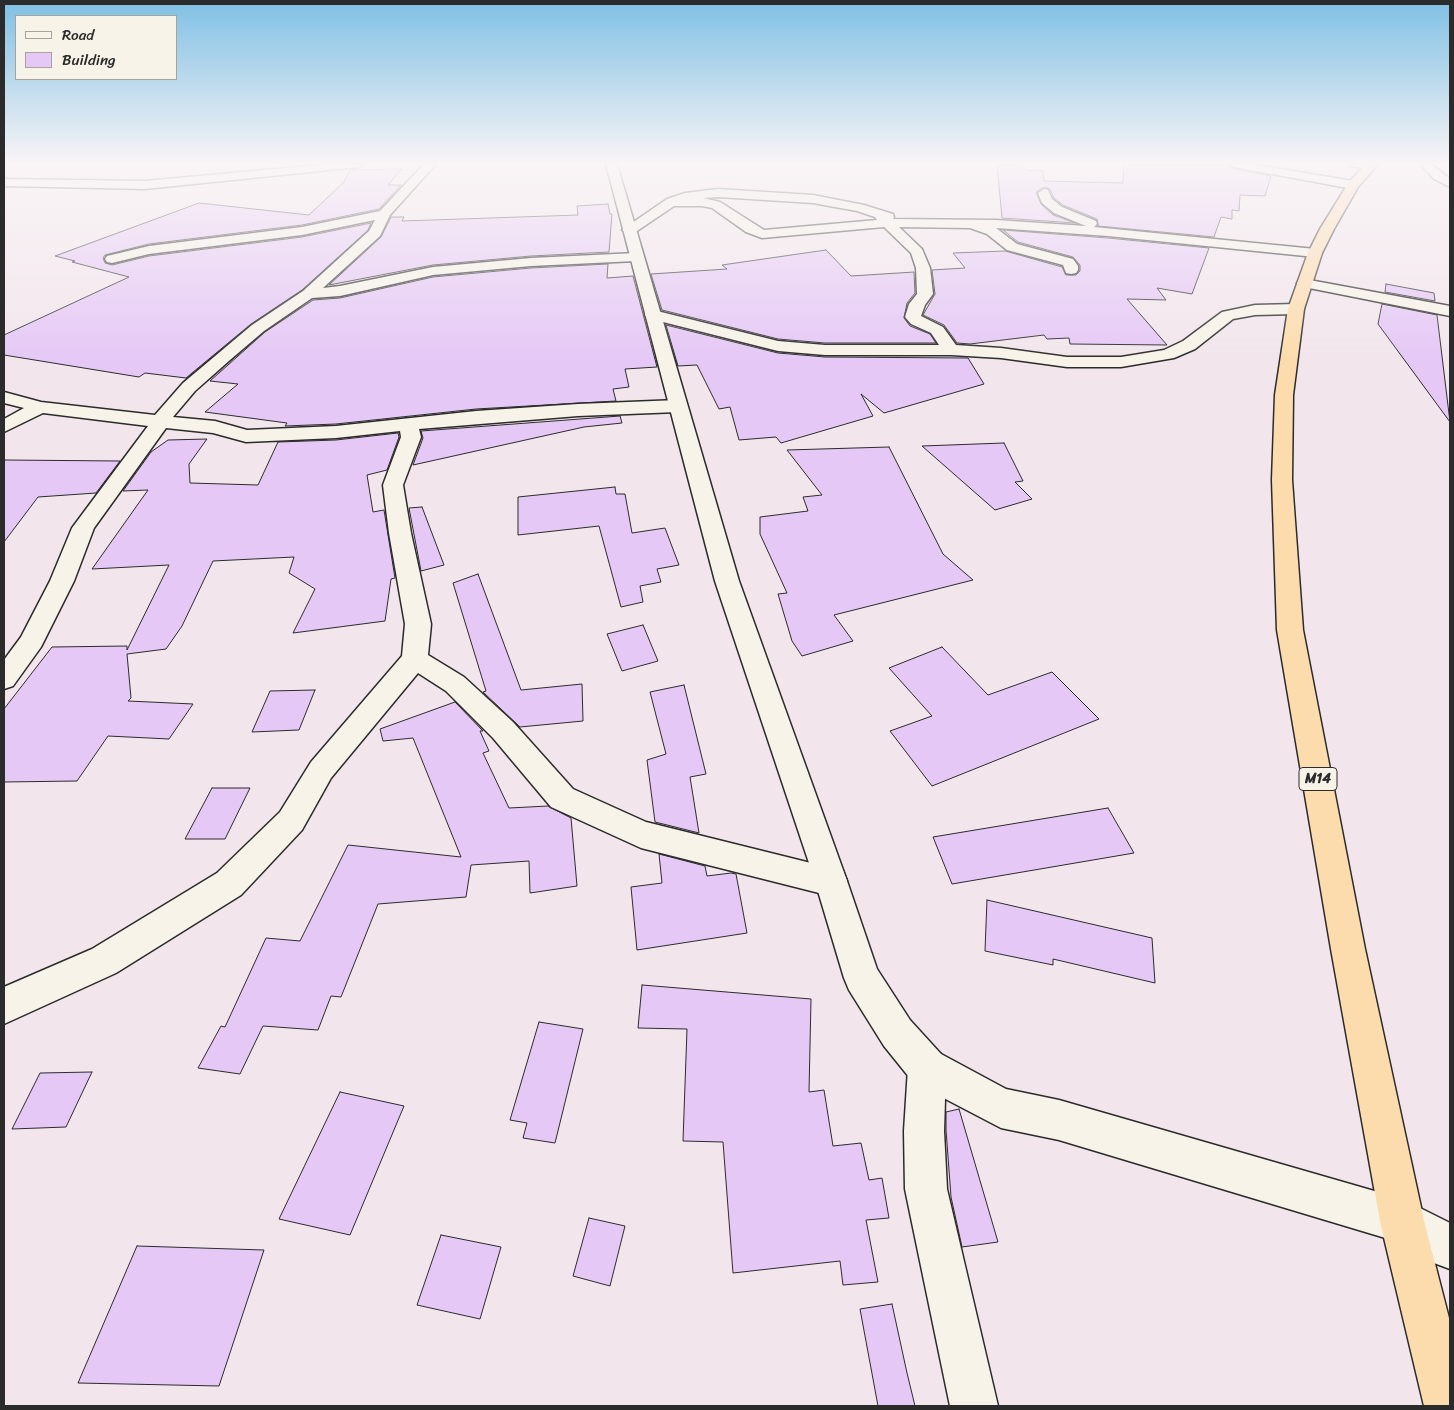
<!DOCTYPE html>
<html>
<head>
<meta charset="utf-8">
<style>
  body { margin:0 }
  #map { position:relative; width:1454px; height:1410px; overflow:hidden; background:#f2e6ec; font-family:Sriracha,sans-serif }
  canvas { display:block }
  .frame { position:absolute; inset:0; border:5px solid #2b2b2b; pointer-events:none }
  .legend { position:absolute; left:15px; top:15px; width:162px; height:65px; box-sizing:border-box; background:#f7f3e8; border:1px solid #a5a39c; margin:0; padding:6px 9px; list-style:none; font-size:15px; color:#2b2b2b }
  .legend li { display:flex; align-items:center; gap:10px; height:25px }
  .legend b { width:25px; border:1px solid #a5a39c }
</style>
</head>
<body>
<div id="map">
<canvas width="1454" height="1410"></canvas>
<div class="frame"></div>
<ul class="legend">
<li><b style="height:6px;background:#f7f3e8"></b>Road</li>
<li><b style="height:14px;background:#e5c8f6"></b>Building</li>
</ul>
</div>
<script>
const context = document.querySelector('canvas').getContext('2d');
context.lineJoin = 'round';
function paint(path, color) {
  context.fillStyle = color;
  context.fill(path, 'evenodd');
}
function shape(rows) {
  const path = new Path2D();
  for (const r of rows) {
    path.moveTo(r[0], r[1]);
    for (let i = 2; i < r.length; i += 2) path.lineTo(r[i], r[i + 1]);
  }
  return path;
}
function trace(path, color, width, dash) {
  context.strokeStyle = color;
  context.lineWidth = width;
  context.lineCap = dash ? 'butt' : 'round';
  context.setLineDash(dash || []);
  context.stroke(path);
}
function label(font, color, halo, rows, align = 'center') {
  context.font = font + ' Sriracha,sans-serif';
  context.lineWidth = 5;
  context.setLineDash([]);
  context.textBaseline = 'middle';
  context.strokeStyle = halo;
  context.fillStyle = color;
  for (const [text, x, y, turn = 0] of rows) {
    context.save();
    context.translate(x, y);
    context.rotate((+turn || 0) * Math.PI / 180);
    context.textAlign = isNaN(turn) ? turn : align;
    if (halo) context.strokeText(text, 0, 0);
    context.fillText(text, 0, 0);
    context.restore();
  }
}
const building = shape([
  [997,164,1021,164,1026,170,1043,171,1044,181,1123,183,1124,164,1226,164,1234,169,1271,176,1265,196,1240,195,1239,211,1232,210,1232,219,1221,217,1214,237,1098,226,1097,219,1063,205,1054,198,1050,189,1044,187,1036,192,1041,204,1053,215,1075,223,1002,218,997,164],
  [402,169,388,185,401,185,379,209,302,225,149,244,105,255,103,258,105,263,112,265,149,256,302,237,371,223,368,230,302,290,251,324,186,378,145,373,139,377,4,355,4,335,129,277,72,262,75,261,55,256,199,203,309,215,344,182,350,170,402,169],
  [608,204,610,214,612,214,609,252,531,256,433,265,329,285,381,237,391,217,404,217,402,221,578,215,577,206,608,204],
  [1003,230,1108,238,1209,248,1192,294,1157,288,1166,300,1127,299,1167,345,1070,344,1069,338,1047,339,1044,335,970,344,957,343,944,325,923,315,935,294,932,270,965,268,953,253,1005,251,1062,267,1066,275,1076,275,1080,271,1080,265,1073,257,1018,242,1003,230],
  [826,250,851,276,914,272,915,293,907,303,904,318,910,326,930,334,936,343,825,343,778,339,662,310,651,274,727,269,722,265,826,250],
  [608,264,607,278,633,276,657,367,625,369,629,387,613,389,616,401,476,409,336,424,285,426,287,423,205,412,238,384,210,381,265,332,313,300,340,298,433,277,531,268,608,264],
  [1386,284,1434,293,1435,301,1385,292,1386,284],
  [1382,304,1437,315,1450,422,1378,324,1382,304],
  [666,325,778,353,825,357,968,358,984,384,884,413,861,394,873,416,781,443,776,437,739,440,730,407,719,409,697,365,678,366,666,325],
  [620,416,622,423,584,427,413,465,423,438,421,431,620,416],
  [398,433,399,437,387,470,367,475,373,512,384,510,395,578,391,579,385,621,293,633,315,589,289,573,294,557,213,561,182,626,166,649,127,654,131,698,128,701,193,704,169,739,108,736,77,781,4,782,4,709,52,647,127,646,127,650,169,565,92,569,148,490,123,491,151,452,168,440,207,439,189,464,190,483,258,485,278,442,336,440,398,433],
  [1004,443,1023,481,1015,482,1032,499,995,510,922,446,1004,443],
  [889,447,943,554,973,580,834,615,853,641,802,656,792,641,778,594,787,593,760,534,760,517,808,511,803,497,822,495,787,450,889,447],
  [4,460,120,461,96,493,38,497,4,542,4,460],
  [615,487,616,494,625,494,632,533,665,528,679,565,657,569,661,582,640,586,643,602,621,607,599,526,518,535,518,497,615,487],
  [422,507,444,565,421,571,409,508,422,507],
  [478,574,521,690,582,684,583,721,520,727,483,692,486,691,453,583,478,574],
  [643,625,658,661,622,671,607,634,643,625],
  [942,647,988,695,1052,672,1099,719,932,786,890,731,932,716,889,668,942,647],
  [684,685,706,774,690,777,699,833,655,822,647,760,666,754,650,692,684,685],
  [315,690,299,730,252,732,270,691,315,690],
  [455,702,483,731,480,731,489,751,483,753,509,808,548,806,571,818,577,886,530,893,529,861,471,865,466,897,378,904,341,997,331,996,318,1030,263,1026,240,1074,198,1068,221,1026,225,1027,266,938,300,941,348,845,461,857,413,738,383,741,380,729,455,702],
  [212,788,250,788,225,839,185,839,212,788],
  [1108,808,1134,853,952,884,933,837,1108,808],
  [659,854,705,866,707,876,731,873,736,874,747,933,637,950,631,887,662,883,659,854],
  [987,900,1152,938,1155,983,1053,959,1053,965,985,951,987,900],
  [642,985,811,999,809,1092,824,1090,833,1146,861,1143,869,1180,882,1178,889,1218,866,1220,878,1282,843,1285,840,1261,733,1273,723,1142,683,1141,687,1029,638,1028,642,985],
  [539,1022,583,1029,555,1143,523,1138,527,1123,510,1120,539,1022],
  [92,1072,66,1127,12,1129,40,1073,92,1072],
  [340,1092,404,1106,350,1235,279,1219,340,1092],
  [959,1109,998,1242,962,1247,951,1197,946,1130,946,1112,959,1109],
  [589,1218,625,1226,610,1286,573,1276,589,1218],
  [441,1235,501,1247,480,1319,417,1305,441,1235],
  [137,1246,264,1250,219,1386,78,1383,137,1246],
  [892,1304,907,1373,915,1406,878,1406,860,1309,892,1304]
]);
const minor = shape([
  [329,164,365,164,359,167,145,189,4,186,4,179,145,181,329,164],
  [424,164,436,164,390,215,380,236,323,288,340,286,433,267,531,258,636,253,643,257,636,261,531,266,433,275,340,296,312,298,264,331,230,360,195,391,173,417,215,421,247,430,336,426,476,411,578,404,678,400,685,402,687,406,685,410,678,412,578,416,419,429,421,437,403,485,411,533,431,624,428,655,464,677,513,722,573,789,646,822,843,871,847,881,843,891,831,896,641,848,551,807,493,738,446,691,418,673,331,778,302,830,241,895,116,973,4,1024,4,987,92,949,217,873,280,812,311,762,402,656,405,624,389,533,383,485,401,437,400,431,336,438,246,442,213,433,166,428,94,528,74,581,41,647,13,686,4,689,4,660,21,637,50,581,72,528,148,426,43,413,4,432,4,419,24,408,4,403,4,392,41,402,155,415,183,383,252,325,303,291,369,231,375,220,302,235,149,254,112,263,107,262,105,259,107,256,149,246,302,227,380,211,424,164],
  [1228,164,1251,164,1353,181,1359,185,1353,189,1234,167,1228,164],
  [1348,164,1373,164,1375,166,1369,169,1350,166,1348,164],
  [1420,164,1431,164,1450,179,1450,187,1434,179,1420,164],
  [718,189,813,195,864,205,893,214,894,217,893,219,996,220,1086,226,1054,213,1042,203,1038,193,1044,189,1048,190,1052,199,1062,207,1096,221,1097,224,1094,227,1315,249,1322,253,1315,257,1108,236,996,228,1017,244,1073,259,1078,266,1078,270,1076,273,1071,274,1066,273,1063,265,1007,250,987,234,970,228,899,227,922,249,930,268,933,294,925,305,921,316,943,327,956,345,1001,348,1067,357,1121,357,1164,350,1183,341,1222,312,1255,305,1296,304,1301,306,1304,309,1301,312,1296,314,1255,315,1233,319,1195,349,1174,358,1121,367,1067,367,1001,358,951,355,825,355,778,351,647,318,645,315,647,312,653,310,778,341,825,345,939,345,931,333,911,324,905,317,909,304,917,294,916,268,911,253,884,227,762,238,746,232,712,208,702,206,674,206,634,233,629,234,622,230,667,199,685,193,718,189],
  [718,197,813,203,857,211,875,217,877,220,764,230,720,202,703,198,718,197],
  [1304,279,1450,306,1450,316,1299,286,1297,283,1299,280,1304,279],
  [927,1049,941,1054,946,1068,944,1131,947,1189,998,1406,950,1406,905,1189,904,1131,908,1068,913,1054,927,1049],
  [1402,1199,1450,1223,1450,1269,1434,1263,1387,1236,1380,1221,1387,1206,1402,1199]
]);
const tertiary = shape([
  [606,164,617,164,739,581,847,881,877,969,910,1020,941,1054,1006,1089,1059,1100,1402,1199,1417,1206,1424,1221,1417,1236,1402,1243,1059,1140,1001,1128,913,1082,884,1046,849,990,844,978,815,881,715,581,606,164]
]);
const trunk = shape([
  [1366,164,1378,164,1358,187,1334,229,1322,253,1304,309,1293,395,1292,480,1303,630,1365,949,1424,1221,1450,1322,1450,1406,1424,1406,1380,1221,1331,949,1277,630,1272,480,1275,395,1288,309,1308,253,1320,229,1349,182,1366,164]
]);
const shields = [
  [1318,779,38]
];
const shieldNames = [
  ["M14",1318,779]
];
paint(building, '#e5c8f6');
trace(building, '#2b2b2b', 1);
trace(minor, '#2b2b2b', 3);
trace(tertiary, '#2b2b2b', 3);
trace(trunk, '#2b2b2b', 3);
paint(minor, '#f7f3e8');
paint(tertiary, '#f7f3e8');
paint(trunk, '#fcdcac');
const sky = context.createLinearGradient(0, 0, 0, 361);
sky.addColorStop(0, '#7fc0e4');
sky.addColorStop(0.45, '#f9f4f6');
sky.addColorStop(1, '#f9f4f600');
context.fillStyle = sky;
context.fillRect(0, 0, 1454, 361);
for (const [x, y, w] of shields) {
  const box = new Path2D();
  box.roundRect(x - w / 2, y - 11.5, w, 23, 4);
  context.fillStyle = '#f7f3e8';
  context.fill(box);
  trace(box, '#2b2b2b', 1);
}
label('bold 14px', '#2b2b2b', null, shieldNames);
</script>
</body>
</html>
